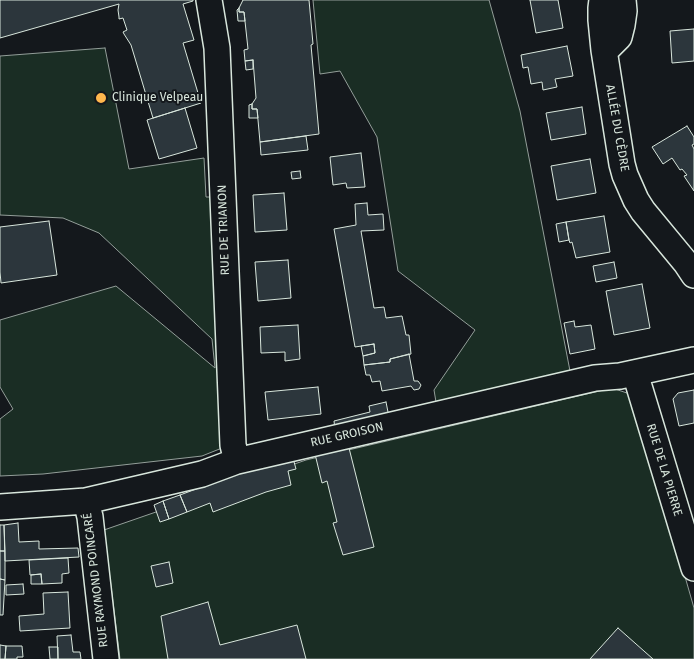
<!DOCTYPE html>
<html>
<head>
<meta charset="utf-8">
<style>
  body { margin:0 }
  canvas { display:block; background:#14181c }
</style>
</head>
<body>
<canvas width="694" height="659"></canvas>
<script>
const context = document.querySelector('canvas').getContext('2d');
context.lineJoin = 'round';
function paint(path, color) {
  context.fillStyle = color;
  context.fill(path, 'evenodd');
}
function shape(rows) {
  const path = new Path2D();
  for (const r of rows) {
    path.moveTo(r[0], r[1]);
    for (let i = 2; i < r.length; i += 2) path.lineTo(r[i], r[i + 1]);
  }
  return path;
}
function trace(path, color, width, dash) {
  context.strokeStyle = color;
  context.lineWidth = width;
  context.lineCap = dash ? 'butt' : 'round';
  context.setLineDash(dash || []);
  context.stroke(path);
}
function label(font, color, halo, rows, align = 'center') {
  context.font = font + ' "Fira Sans",sans-serif';
  context.lineWidth = 4;
  context.setLineDash([]);
  context.textBaseline = 'middle';
  context.strokeStyle = halo;
  context.fillStyle = color;
  for (const [text, x, y, turn = 0] of rows) {
    context.save();
    context.translate(x, y);
    context.rotate((+turn || 0) * Math.PI / 180);
    context.textAlign = isNaN(turn) ? turn : align;
    if (halo) context.strokeText(text, 0, 0);
    context.fillText(text, 0, 0);
    context.restore();
  }
}
const green = shape([
  [313,0,489,0,520,111,570,371,436,402,434,390,475,330,398,271,377,137,340,71,320,74,313,0],
  [105,48,129,169,204,158,206,197,216,197,222,448,202,456,43,474,0,476,0,419,13,409,0,387,0,320,116,286,215,368,212,339,99,233,63,218,0,215,0,56,105,48],
  [612,388,633,395,694,608,694,659,120,659,104,530,306,460,612,388]
]);
const building = shape([
  [0,0,193,0,193,1,183,4,194,40,183,43,201,103,153,118,131,45,124,34,123,32,127,30,123,18,119,19,119,17,118,10,119,4,0,38,0,0],
  [243,0,309,0,313,44,311,45,319,134,260,142,257,109,252,109,252,104,256,98,253,60,245,61,244,50,248,49,244,12,239,12,239,8,243,0],
  [530,0,558,0,563,28,536,33,530,0],
  [239,8,239,12,244,12,245,21,238,21,237,10,239,8],
  [694,29,694,61,672,63,670,31,694,29],
  [567,46,573,76,555,79,557,87,543,90,542,82,531,84,528,67,523,68,521,55,567,46],
  [253,60,253,69,246,70,245,61,253,60],
  [252,104,252,109,257,109,258,118,249,118,249,105,252,104],
  [582,107,586,134,551,140,546,113,582,107],
  [185,108,197,148,159,159,147,120,185,108],
  [687,126,694,137,694,144,692,145,694,149,694,191,684,176,687,175,682,169,680,170,672,158,663,164,652,147,687,126],
  [306,136,308,150,261,155,260,142,306,136],
  [361,153,365,187,347,188,346,183,333,185,330,157,361,153],
  [590,159,596,193,557,200,551,166,590,159],
  [300,171,301,178,292,179,291,172,300,171],
  [284,193,287,230,255,232,253,195,284,193],
  [367,203,368,215,383,214,384,230,361,231,374,308,384,307,386,318,402,316,406,335,409,335,411,354,390,359,390,362,364,365,363,356,375,353,374,344,355,347,334,229,356,225,355,204,367,203],
  [604,216,610,252,576,258,572,242,570,243,569,240,566,222,604,216],
  [49,221,57,275,1,283,0,272,0,227,49,221],
  [566,222,569,240,559,242,556,224,566,222],
  [288,260,291,298,258,301,255,262,288,260],
  [614,262,617,278,596,282,593,266,614,262],
  [642,284,650,328,614,335,606,291,642,284],
  [574,321,575,327,591,325,595,349,570,354,564,323,574,321],
  [298,325,300,359,285,361,285,352,261,353,260,327,298,325],
  [374,344,375,353,363,356,361,346,374,344],
  [409,354,414,381,418,381,421,385,419,389,414,390,411,386,382,391,380,381,372,382,370,375,366,375,364,365,390,362,390,359,409,354],
  [318,387,321,414,268,420,265,392,318,387],
  [694,390,694,423,679,426,673,399,678,393,694,390],
  [386,402,389,417,335,430,334,421,370,412,369,406,386,402],
  [349,448,374,547,343,555,333,523,337,522,327,481,322,483,315,454,349,448],
  [293,458,296,469,288,471,291,485,266,492,213,512,210,503,187,512,180,495,255,467,293,458],
  [180,495,187,512,169,519,163,501,180,495],
  [163,501,169,519,160,522,154,505,163,501],
  [18,523,19,542,39,541,39,549,78,548,79,557,5,561,4,525,18,523],
  [0,525,4,525,5,551,0,551,0,525],
  [0,551,5,551,5,580,0,579,0,551],
  [68,558,69,573,62,574,62,583,42,584,41,574,30,575,29,560,68,558],
  [169,562,173,583,156,587,151,566,169,562],
  [41,574,42,584,31,584,31,575,41,574],
  [0,579,5,580,3,615,0,615,0,579],
  [23,584,24,594,6,595,6,585,23,584],
  [68,592,70,628,20,631,19,616,44,614,43,593,68,592],
  [208,602,220,645,297,625,306,659,168,659,161,616,208,602],
  [618,628,653,659,590,659,618,628],
  [71,635,73,652,80,652,81,659,58,659,57,636,71,635],
  [0,645,6,646,5,659,0,659,0,645],
  [6,646,22,646,23,657,17,657,17,659,5,659,6,646],
  [49,647,58,647,58,659,50,659,49,647]
]);
const minor = shape([
  [209,0,217,48,233,445,237,461],
  [602,0,601,8,601,20,604,50,622,164,625,175,636,200,643,211,686,263,694,275],
  [604,50,609,47,619,37,622,25,624,11,623,0],
  [635,373,694,568],
  [86,501,90,517,106,659],
  [0,507,86,501,202,474,237,461,595,378,620,376,694,360]
]);
const markers = [
  [101,98,6,"#ffb74d"]
];
const poiNames = [
  ["Clinique Velpeau",112,98]
];
const streetNames = [
  ["ALLÉE DU CÈDRE",617,128,80],
  ["RUE DE TRIANON",224,230,-92],
  ["RUE GROISON",347,435,-13],
  ["RUE DE LA PIERRE",664,470,73],
  ["RUE RAYMOND POINCARÉ",96,580,-97]
];
paint(green, '#1a2d24');
trace(green, '#939e99', 1);
paint(building, '#2c363c');
trace(building, '#d8e6dc', 1);
trace(minor, '#d8e6dc', 28);
trace(minor, '#14181c', 25);
for (const [x, y, r, color] of markers) {
  const dot = new Path2D();
  dot.arc(x, y, r, 0, 2 * Math.PI);
  context.fillStyle = color;
  context.fill(dot);
  trace(dot, '#14181c', 2);
}
label('12px', '#d8e6dc', '#14181c', poiNames, 'left');
label('12px', '#d8e6dc', '#14181c', streetNames);
</script>
</body>
</html>
